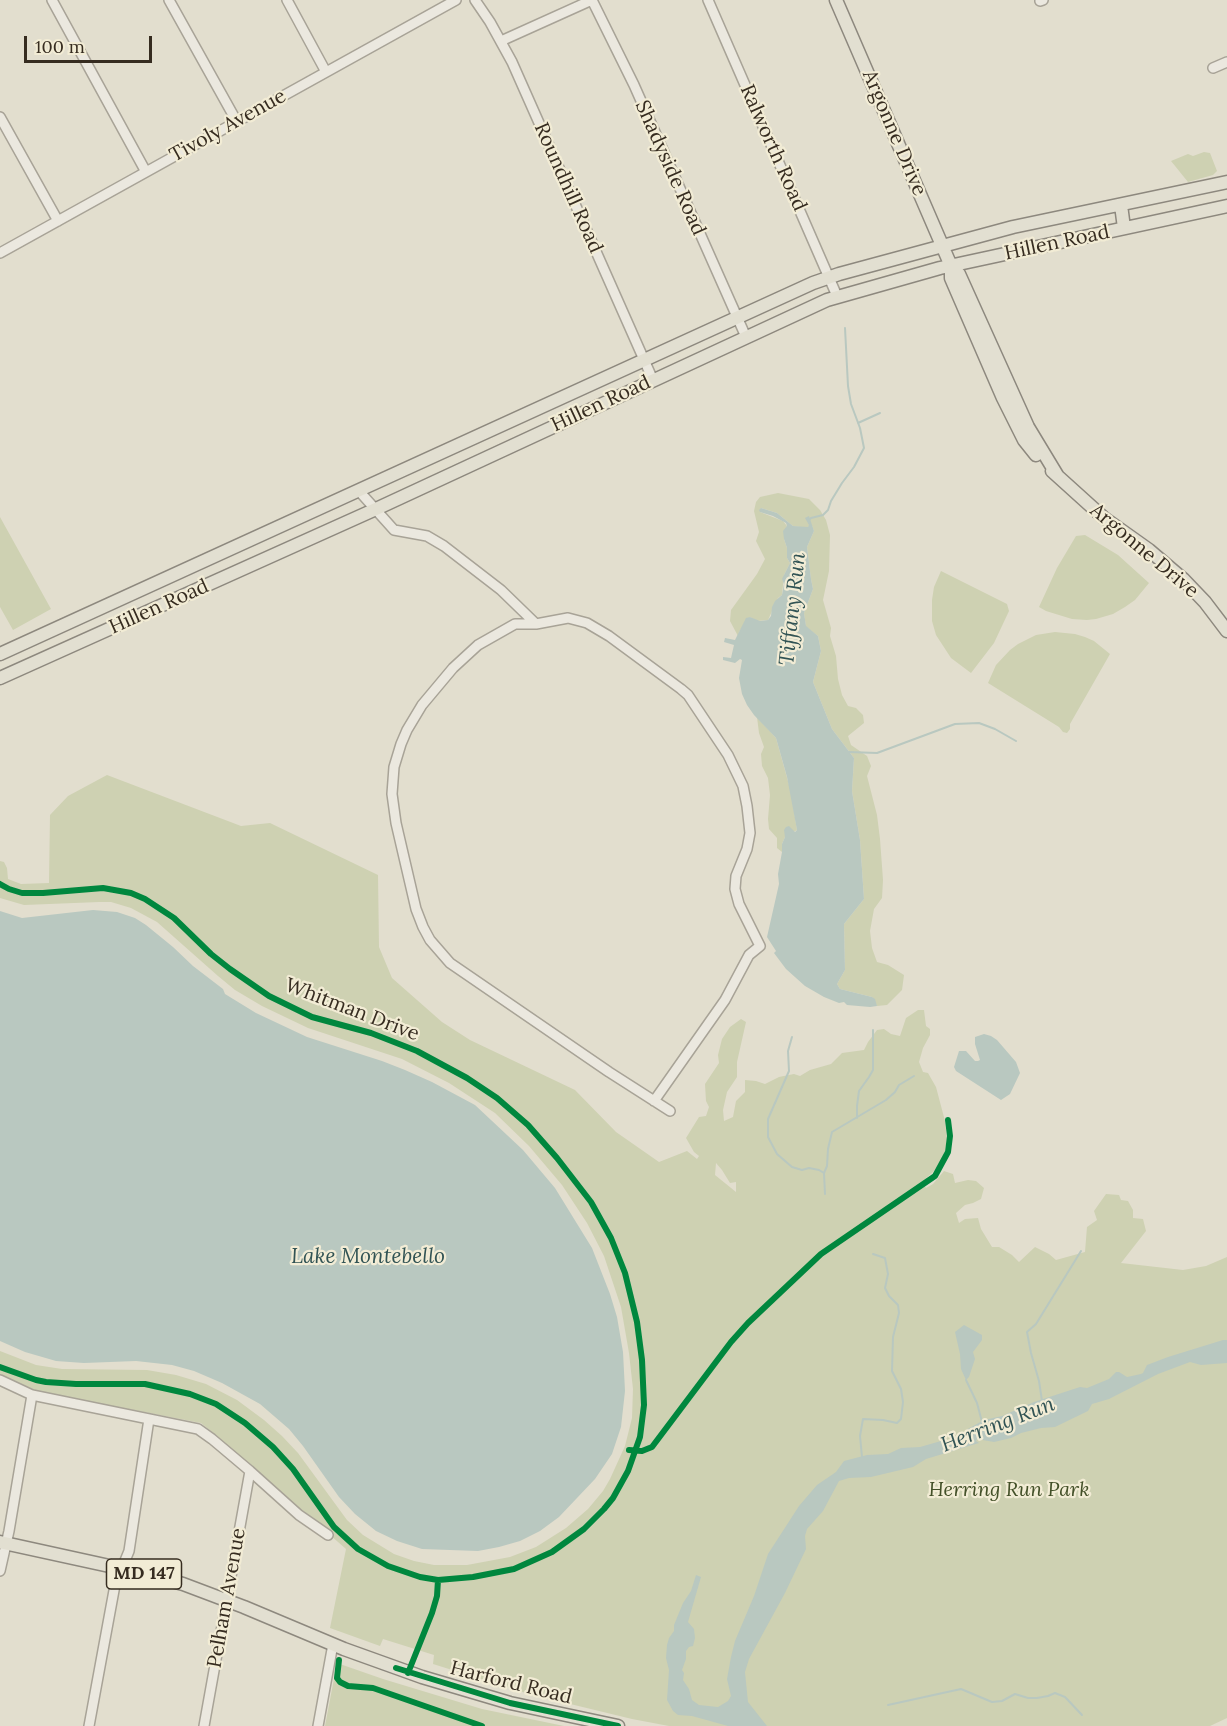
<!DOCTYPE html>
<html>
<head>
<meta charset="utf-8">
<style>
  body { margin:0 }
  #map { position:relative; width:1227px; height:1726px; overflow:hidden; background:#e2dece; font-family:Lora,serif }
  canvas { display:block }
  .scale { position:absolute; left:24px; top:36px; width:128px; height:27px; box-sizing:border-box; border:3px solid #362c20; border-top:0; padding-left:8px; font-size:18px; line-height:21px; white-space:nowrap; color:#362c20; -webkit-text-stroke:4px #f2ecd5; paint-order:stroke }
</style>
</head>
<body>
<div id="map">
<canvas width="1227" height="1726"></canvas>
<div class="scale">100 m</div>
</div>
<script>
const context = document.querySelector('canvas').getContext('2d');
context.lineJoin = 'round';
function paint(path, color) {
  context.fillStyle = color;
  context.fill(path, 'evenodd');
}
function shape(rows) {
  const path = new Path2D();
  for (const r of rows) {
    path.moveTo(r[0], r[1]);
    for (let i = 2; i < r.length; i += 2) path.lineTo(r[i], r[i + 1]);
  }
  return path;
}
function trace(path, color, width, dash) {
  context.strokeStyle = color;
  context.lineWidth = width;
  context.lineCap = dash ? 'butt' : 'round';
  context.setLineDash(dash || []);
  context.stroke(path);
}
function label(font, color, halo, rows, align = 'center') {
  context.font = font + ' Lora,serif';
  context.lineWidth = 4.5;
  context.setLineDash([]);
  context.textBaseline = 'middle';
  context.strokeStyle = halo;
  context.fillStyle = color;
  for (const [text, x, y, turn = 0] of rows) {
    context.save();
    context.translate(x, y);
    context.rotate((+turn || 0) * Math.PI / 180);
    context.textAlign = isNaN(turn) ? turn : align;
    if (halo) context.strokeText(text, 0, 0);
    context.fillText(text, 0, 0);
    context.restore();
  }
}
const green = shape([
  [1204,152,1210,153,1217,171,1213,175,1188,182,1171,161,1188,154,1193,156],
  [778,493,809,499,820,510,826,520,830,535,829,571,823,600,831,628,830,636,836,656,838,679,842,695,848,706,856,708,863,715,864,723,848,736,851,745,867,756,871,766,867,776,877,815,880,839,883,880,882,898,874,909,870,931,872,948,877,962,888,965,904,975,902,990,887,1005,877,1006,872,997,840,989,837,984,845,970,844,924,864,899,860,840,852,791,854,758,832,729,813,682,821,651,818,636,806,627,804,613,813,589,811,579,807,547,814,531,812,526,809,526,807,528,793,526,777,513,761,508,760,512,783,521,787,526,784,539,787,548,787,558,790,563,784,575,782,595,778,598,768,620,757,621,750,617,739,632,738,636,730,621,731,610,757,574,765,559,756,541,759,532,754,511,756,502,760,497],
  [0,517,51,609,13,630,0,607],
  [1085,535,1118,555,1149,583,1135,600,1125,607,1113,614,1096,619,1087,620,1072,619,1046,611,1039,607,1057,568,1076,536],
  [941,571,1007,604,1009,611,994,643,971,673,951,658,936,635,932,621,932,600,934,587],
  [1055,632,1075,634,1085,637,1094,641,1110,654,1070,724,1070,729,1067,733,1063,732,1059,727,988,683,996,665,1010,650,1018,644,1036,635],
  [757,717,776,738,791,792,797,830,785,837,782,844,782,852,777,848,777,838,769,829,768,819,770,795,768,778,762,766,761,754,764,747,759,733],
  [107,775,241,826,270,823,378,875,379,947,392,978,442,1022,470,1040,575,1090,616,1132,659,1162,687,1151,697,1159,699,1156,694,1152,686,1138,699,1117,706,1116,709,1107,706,1101,705,1084,719,1063,718,1055,722,1039,730,1027,741,1019,746,1022,737,1062,737,1077,727,1092,723,1110,724,1121,733,1117,736,1101,745,1092,745,1080,756,1081,765,1084,779,1077,794,1074,800,1076,810,1070,831,1064,842,1053,864,1050,868,1042,877,1030,884,1029,891,1034,900,1036,906,1018,918,1010,924,1010,926,1026,930,1029,930,1035,923,1048,919,1062,923,1072,928,1073,936,1087,945,1121,947,1139,945,1151,940,1162,934,1171,922,1182,926,1188,933,1184,944,1171,953,1174,955,1183,968,1180,976,1181,984,1188,981,1199,973,1203,965,1205,956,1213,959,1223,965,1219,978,1218,981,1229,992,1247,999,1247,1012,1255,1019,1262,1035,1247,1049,1254,1056,1260,1085,1252,1087,1227,1097,1220,1094,1211,1106,1194,1119,1195,1121,1200,1128,1201,1133,1210,1133,1218,1143,1219,1146,1231,1121,1263,1183,1270,1206,1266,1227,1257,1227,1718,1210,1726,669,1726,632,1719,529,1694,433,1664,434,1655,383,1639,380,1646,330,1628,346,1549,217,1436,201,1423,40,1392,0,1375,0,1351,36,1365,62,1369,147,1370,176,1375,206,1384,237,1400,264,1420,282,1436,298,1453,347,1520,363,1535,394,1554,414,1561,434,1565,467,1565,510,1557,536,1547,566,1528,588,1509,603,1491,610,1479,625,1446,632,1418,633,1389,629,1353,621,1307,604,1256,587,1223,562,1185,529,1146,495,1113,449,1083,402,1059,308,1028,262,1006,235,990,218,976,157,922,131,908,111,902,99,902,24,905,0,898,0,861,4,862,7,868,8,879,21,884,49,883,50,815,68,796],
  [716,1163,722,1170,730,1183,736,1182,736,1192,715,1175],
  [337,1663,383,1679,482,1709,564,1726,325,1726]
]);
const water = shape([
  [761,508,777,513,793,526,808,527,809,525,805,518,809,516,814,531,807,547,811,579,813,589,804,613,806,626,818,636,821,651,813,682,832,729,854,758,852,791,860,840,864,899,844,924,845,970,837,984,840,989,872,997,875,999,877,1006,870,1007,847,1005,844,1002,839,1003,824,997,805,986,786,969,774,953,776,951,767,937,779,884,778,874,782,852,782,844,785,837,784,830,786,827,789,826,795,832,797,830,787,777,776,738,754,715,747,705,742,694,739,678,742,660,740,659,735,663,723,660,723,657,731,658,734,645,724,642,725,638,735,640,746,618,750,617,760,621,768,620,771,616,772,607,775,601,782,595,784,584,782,579,790,563,787,558,787,548,784,539,783,531,787,526,786,523,773,516,760,512,759,510],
  [93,910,117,912,135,918,146,925,173,947,193,966,223,989,225,994,256,1013,307,1037,382,1061,405,1070,432,1082,475,1105,523,1150,555,1188,592,1248,610,1294,617,1317,623,1352,625,1391,621,1427,612,1454,595,1479,559,1517,540,1531,520,1541,499,1547,478,1551,422,1549,397,1541,376,1531,355,1514,339,1497,303,1446,289,1429,260,1404,222,1383,194,1371,172,1365,136,1361,84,1363,56,1361,25,1352,0,1341,0,911,22,918],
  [984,1034,991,1036,997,1040,1016,1062,1020,1073,1010,1094,1001,1100,956,1071,954,1067,959,1051,966,1051,975,1061,978,1061,980,1060,975,1044,975,1037],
  [964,1325,982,1335,982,1340,973,1352,975,1359,969,1377,966,1380,961,1369,960,1354,955,1332],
  [1223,1340,1227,1340,1227,1363,1201,1365,1190,1362,1158,1374,1109,1399,1092,1404,1088,1411,1055,1427,1041,1428,1021,1433,1011,1438,994,1442,977,1439,976,1441,979,1443,926,1459,913,1467,871,1477,849,1478,839,1481,823,1511,807,1529,805,1536,806,1549,785,1593,749,1659,745,1672,748,1702,767,1726,728,1726,692,1716,678,1715,673,1711,667,1700,669,1670,666,1658,667,1645,669,1638,674,1631,674,1625,683,1603,691,1591,696,1575,701,1577,688,1622,694,1629,695,1638,693,1646,689,1647,686,1651,686,1659,682,1670,684,1673,683,1680,689,1689,692,1700,699,1705,718,1707,728,1701,731,1696,727,1679,731,1657,735,1641,754,1596,768,1554,799,1506,817,1485,836,1472,844,1461,867,1455,888,1454,901,1448,920,1447,941,1441,959,1441,966,1430,984,1420,1002,1416,1034,1402,1080,1387,1087,1388,1109,1379,1116,1372,1119,1372,1127,1377,1141,1374,1143,1373,1147,1365,1168,1357]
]);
const stream = shape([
  [858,423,880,413],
  [809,520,811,518,823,515,828,510,831,501,842,483,854,467,864,448,860,428,851,404,848,386,845,328],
  [849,752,877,753,955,724,979,723,995,729,1016,741],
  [792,1037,788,1051,789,1071,768,1119,768,1137,777,1154,792,1167,802,1170,809,1168,819,1170,824,1173],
  [857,1118,857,1106,859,1091,869,1077,873,1070,873,1030],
  [825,1194,824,1173,827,1166,828,1149,832,1132,886,1100,895,1092,899,1085,914,1076],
  [966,1380,977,1403,982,1422],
  [1042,1401,1039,1381,1031,1353,1027,1332,1036,1324,1081,1251],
  [862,1457,860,1436,863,1419,883,1420,897,1423,901,1419,903,1402,901,1389,892,1371,893,1337,899,1313,898,1305,889,1296,885,1288,888,1274,885,1258,873,1254],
  [888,1705,961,1689,992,1702,1002,1701,1015,1694,1028,1698,1037,1698,1048,1696,1055,1693,1065,1697,1082,1715]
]);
const minor = shape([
  [52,0,146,172],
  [169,0,237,122],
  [287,0,326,72],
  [475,0,490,22,512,62,653,380],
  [592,0,634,85,746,337],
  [708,0,837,296],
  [1040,1,1043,0],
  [501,41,592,0],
  [1213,68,1227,62],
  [0,117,58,221],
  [0,253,456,0],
  [359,491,394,530,427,536,444,546,501,590,536,624],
  [654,1101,725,1000,749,955,760,946,739,904,735,889,736,876,747,849,750,833,747,806,743,786,728,755,688,695,681,689,609,636,587,623,568,618,536,624,515,624,478,645,453,668,422,705,407,730,401,744,394,767,392,794,396,823,416,909,423,927,430,940,450,963,609,1072,670,1111],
  [0,1380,32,1395,198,1429,212,1439,250,1471,299,1515,328,1535],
  [0,1571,9,1531,32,1395],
  [89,1726,115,1585,129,1551,149,1419],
  [204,1726,250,1471],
  [318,1726,333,1644]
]);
const major = shape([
  [836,0,951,266,959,274,1028,427,1057,475],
  [1121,205,1124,228],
  [951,266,951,278,1003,398,1024,440,1036,455],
  [1052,471,1104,518,1149,550,1183,579,1205,602,1227,631],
  [0,654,813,283,839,274,1013,227,1227,182],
  [0,678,376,509,827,300,940,268,1227,206],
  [0,1542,146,1574,183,1584,244,1607,344,1649,422,1677,510,1703,618,1726]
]);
const cycleway = shape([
  [0,884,9,889,22,893,43,893,103,888,131,893,145,899,174,918,211,954,230,969,269,996,312,1017,371,1033,417,1051,467,1078,497,1098,528,1125,557,1158,591,1202,611,1238,625,1273,637,1322,642,1360,644,1405,640,1437,628,1471,613,1498,604,1509,584,1529,552,1552,514,1569,473,1577,438,1580,420,1577,388,1566,358,1549,334,1527,293,1469,273,1447,245,1423,216,1404,190,1394,145,1384,76,1384,46,1382,36,1380,0,1367],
  [629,1450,642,1451,652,1447,731,1342,748,1323,821,1254,935,1176,948,1152,950,1136,948,1120],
  [339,1660,337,1678,340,1682,348,1686,373,1688,482,1726],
  [396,1668,510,1703,618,1726],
  [408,1673,432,1613,437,1596,438,1580]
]);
const shields = [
  [144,1574,75]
];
const shieldNames = [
  ["MD 147",144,1574]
];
const streetNames = [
  ["Tivoly Avenue",228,126,-29],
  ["Argonne Drive",894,133,67],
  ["Ralworth Road",773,148,66],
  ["Shadyside Road",670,168,66],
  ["Roundhill Road",568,188,66],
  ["Hillen Road",1057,243,-12],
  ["Hillen Road",601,404,-25],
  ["Argonne Drive",1144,551,40],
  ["Hillen Road",159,607,-24],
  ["Whitman Drive",352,1010,21],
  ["Pelham Avenue",227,1598,-80],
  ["Harford Road",511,1683,14]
];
const parkNames = [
  ["Herring Run Park",1009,1490]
];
const waterNames = [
  ["Tiffany Run",793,609,-84],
  ["Lake Montebello",368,1257],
  ["Herring Run",998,1425,-21]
];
paint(green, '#ced1b2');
paint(water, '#b9c8c0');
trace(stream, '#b9c8c0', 2);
trace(minor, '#a8a397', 12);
trace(major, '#8d887e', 15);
trace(minor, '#ebe8df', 9);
trace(major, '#e2dfd1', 12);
trace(cycleway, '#00873e', 6);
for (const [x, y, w] of shields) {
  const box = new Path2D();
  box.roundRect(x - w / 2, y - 15, w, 30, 4.5);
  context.fillStyle = '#f2ecd5';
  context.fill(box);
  trace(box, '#362c20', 1.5);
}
label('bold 18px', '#362c20', null, shieldNames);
label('20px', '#362c20', '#f2ecd5', streetNames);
label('italic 20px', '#435028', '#f2ecd5', parkNames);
label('italic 21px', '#315354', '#f2ecd5', waterNames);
</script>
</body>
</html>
